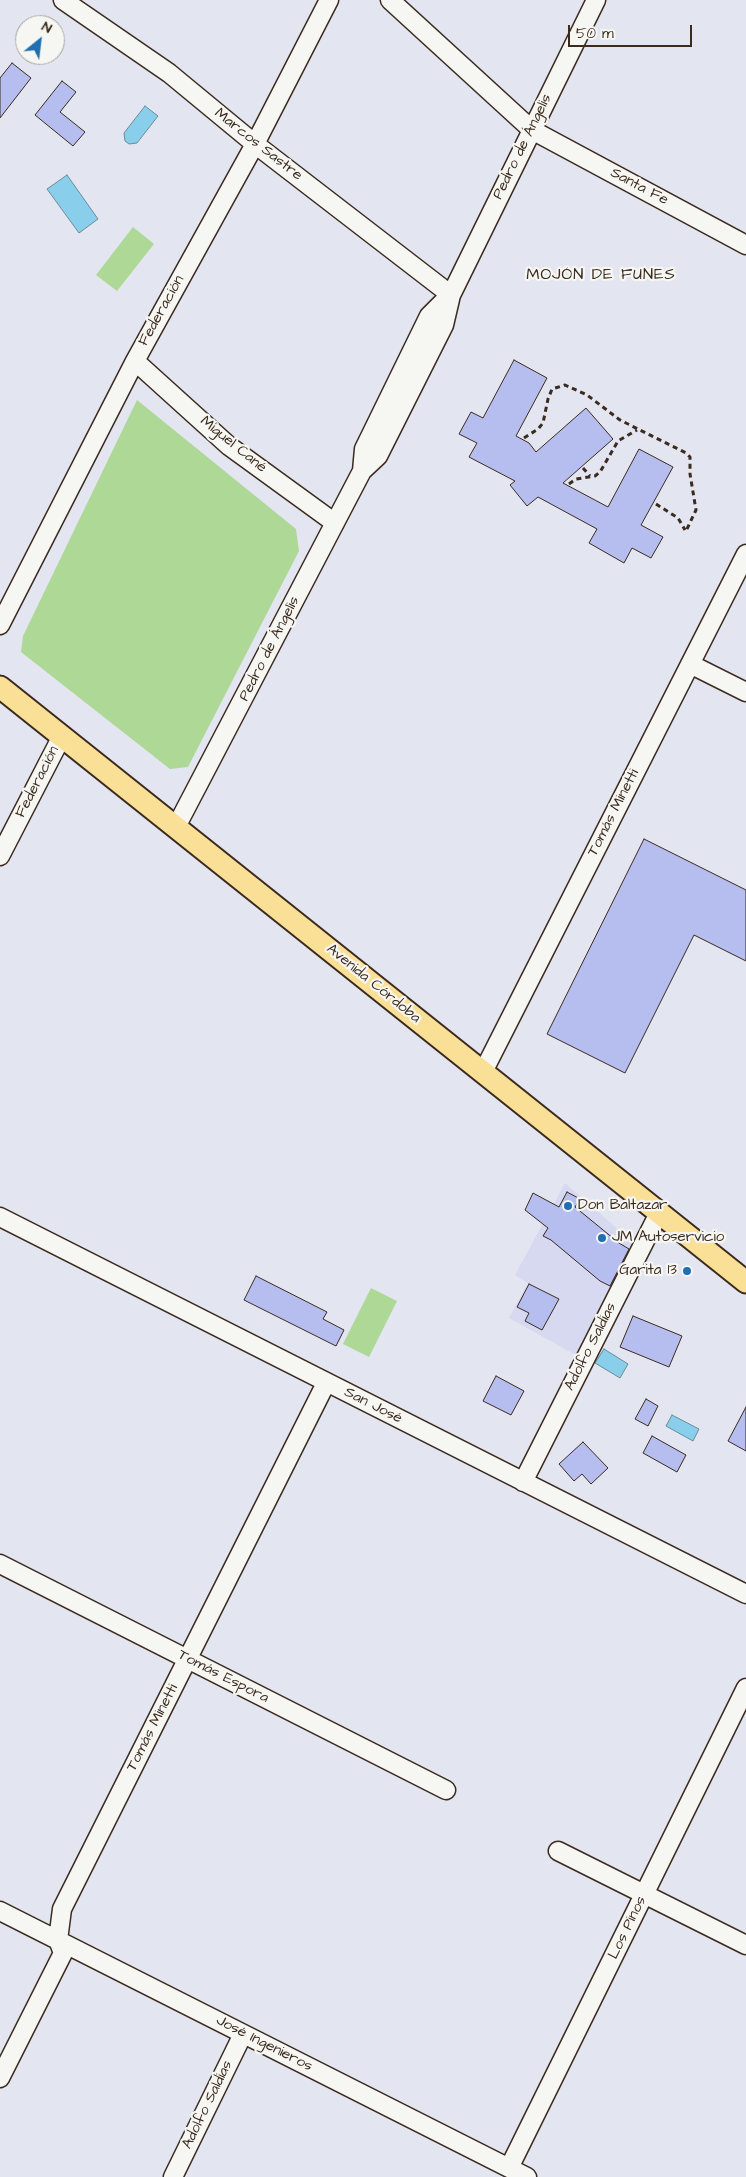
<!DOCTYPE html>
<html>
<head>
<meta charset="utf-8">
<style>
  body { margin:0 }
  #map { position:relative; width:746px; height:2177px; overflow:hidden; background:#e3e5f1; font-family:"Architects Daughter",sans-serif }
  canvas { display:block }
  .north { position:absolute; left:15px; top:15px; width:50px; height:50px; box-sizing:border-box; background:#f6f6f2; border:1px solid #aba49d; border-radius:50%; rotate:29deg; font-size:14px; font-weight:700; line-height:20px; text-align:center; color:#3b2a1e }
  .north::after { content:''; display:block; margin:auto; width:18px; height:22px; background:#1f6fb2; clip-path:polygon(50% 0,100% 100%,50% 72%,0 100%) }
  .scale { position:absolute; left:568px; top:25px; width:124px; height:22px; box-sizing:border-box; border:2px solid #3b2a1e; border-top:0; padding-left:6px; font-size:15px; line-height:18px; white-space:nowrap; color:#3b2a1e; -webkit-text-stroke:4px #f6f6f2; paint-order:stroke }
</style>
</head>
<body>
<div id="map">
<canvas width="746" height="2177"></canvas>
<div class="north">N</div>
<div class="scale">50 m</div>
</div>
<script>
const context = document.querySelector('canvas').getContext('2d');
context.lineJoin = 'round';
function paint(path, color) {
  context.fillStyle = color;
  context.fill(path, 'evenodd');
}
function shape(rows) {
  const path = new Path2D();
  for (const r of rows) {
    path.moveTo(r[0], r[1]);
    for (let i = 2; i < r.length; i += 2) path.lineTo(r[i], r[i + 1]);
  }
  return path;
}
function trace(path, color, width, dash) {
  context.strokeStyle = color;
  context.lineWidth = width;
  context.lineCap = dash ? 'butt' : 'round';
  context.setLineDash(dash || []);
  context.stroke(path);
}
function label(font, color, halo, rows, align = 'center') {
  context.font = font + ' "Architects Daughter",sans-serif';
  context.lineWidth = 4.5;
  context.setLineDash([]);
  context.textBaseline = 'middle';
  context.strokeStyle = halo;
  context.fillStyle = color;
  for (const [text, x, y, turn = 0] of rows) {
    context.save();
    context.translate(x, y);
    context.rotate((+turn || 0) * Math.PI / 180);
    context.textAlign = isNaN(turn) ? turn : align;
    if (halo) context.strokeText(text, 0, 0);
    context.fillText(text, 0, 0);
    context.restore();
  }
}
const built = shape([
  [565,1183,637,1246,581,1358,509,1318,528,1283,515,1275]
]);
const green = shape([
  [133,227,154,244,117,291,96,275],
  [137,400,296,529,299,551,188,767,170,769,21,652,23,636],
  [371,1288,397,1301,369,1357,343,1344]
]);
const water = shape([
  [145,106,158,116,137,143,129,144,125,141,124,133,145,106],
  [67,175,98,219,79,233,47,189,67,175],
  [604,1349,628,1364,620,1378,595,1363,604,1349],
  [672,1415,699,1429,693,1441,666,1426,672,1415]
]);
const building = shape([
  [12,63,31,78,0,118,0,78,12,63],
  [62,81,76,92,60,112,85,132,73,146,35,115,62,81],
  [514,360,547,378,516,436,529,443,536,452,586,408,613,439,563,483,608,507,639,449,673,467,641,525,663,537,651,558,632,548,624,563,589,543,597,529,538,497,527,506,510,485,515,481,469,457,477,443,459,434,471,412,483,418,514,360],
  [644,839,746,890,746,961,694,935,625,1073,547,1034,644,839],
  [567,1192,580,1199,575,1207,619,1243,629,1249,610,1286,600,1281,551,1240,543,1236,548,1228,525,1210,533,1193,559,1207,567,1192],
  [256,1276,327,1312,323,1319,344,1330,336,1346,244,1300,256,1276],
  [529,1284,559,1299,542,1330,525,1321,529,1313,517,1307,529,1284],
  [633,1316,682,1336,669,1367,620,1347,633,1316],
  [496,1376,524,1391,511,1415,483,1401,496,1376],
  [646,1399,658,1406,648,1426,635,1419,646,1399],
  [746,1407,746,1451,728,1441,746,1407],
  [652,1436,686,1455,677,1472,643,1453,652,1436],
  [583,1442,608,1468,591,1484,582,1474,574,1481,559,1464,583,1442]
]);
const path = shape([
  [524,438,538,429,543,423,548,399,552,389,565,385,587,395,620,420,686,453,690,457,690,474,696,510,686,531],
  [583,468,590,476],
  [569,484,576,479,595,476,600,472,618,441,637,430],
  [656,504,678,518,685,530]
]);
const minor = shape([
  [63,0,169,73,255,144,451,295],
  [390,0,532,130,746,245],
  [135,361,229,446,335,523],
  [362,471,364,449,429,316,450,295],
  [0,625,135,361,255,144,329,0],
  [690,664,746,692],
  [176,827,362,471,378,456,444,325,451,295,596,0],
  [0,856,62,736],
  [483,1072,746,554],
  [0,1217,746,1594],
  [523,1482,659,1213],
  [0,1564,446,1790],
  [558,1851,746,1945],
  [0,1911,527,2177],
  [0,2078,63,1953,58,1940,62,1909,326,1383],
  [509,2168,746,1688],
  [173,2177,243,2034]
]);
const major = shape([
  [0,687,746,1282]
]);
const markers = [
  [568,1206,5,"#1f6fb2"],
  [602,1238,5,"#1f6fb2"],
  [687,1271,5,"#1f6fb2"]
];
const streetNames = [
  ["Marcos Sastre",258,145,38],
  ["Pedro de Ángelis",523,147,-64],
  ["Santa Fe",639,187,28],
  ["Federación",162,311,-61],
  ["Miguel Cané",233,445,39],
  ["Pedro de Ángelis",270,649,-63],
  ["Federación",38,782,-63],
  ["Tomás Minetti",614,813,-63],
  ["Avenida Córdoba",373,984,39],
  ["Adolfo Saldias",591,1347,-63],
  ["San José",373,1406,27],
  ["Tomás Espora",223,1677,27],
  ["Tomás Minetti",153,1728,-63],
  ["Los Pinos",628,1928,-64],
  ["José Ingenieros",264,2044,27],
  ["Adolfo Saldias",208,2105,-64]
];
const poiNames = [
  ["Don Baltazar",578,1206],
  ["JM Autoservicio",612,1238],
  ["Garita 13",677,1271,"right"]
];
const neighbourhoodNames = [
  ["MOJÓN DE FUNES",601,276]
];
paint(built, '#d6d9f0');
paint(green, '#add896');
paint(water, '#89ceea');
trace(water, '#6a8c98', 1);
paint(building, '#b6beef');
trace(building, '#3b2a1e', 1);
trace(minor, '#3b2a1e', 21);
trace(major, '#3b2a1e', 25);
trace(path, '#3b2a1e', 3, [5, 4]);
trace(minor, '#f6f6f2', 18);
trace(major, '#fadf96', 21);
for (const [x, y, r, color] of markers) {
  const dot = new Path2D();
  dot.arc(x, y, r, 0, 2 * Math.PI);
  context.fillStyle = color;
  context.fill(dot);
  trace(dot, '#f6f6f2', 2);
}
label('15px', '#3b2a1e', '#f6f6f2', streetNames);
label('15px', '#3b2a1e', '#f6f6f2', poiNames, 'left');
context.letterSpacing = '1px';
label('16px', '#3b2a1e', '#f6f6f2', neighbourhoodNames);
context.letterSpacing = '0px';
</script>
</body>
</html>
